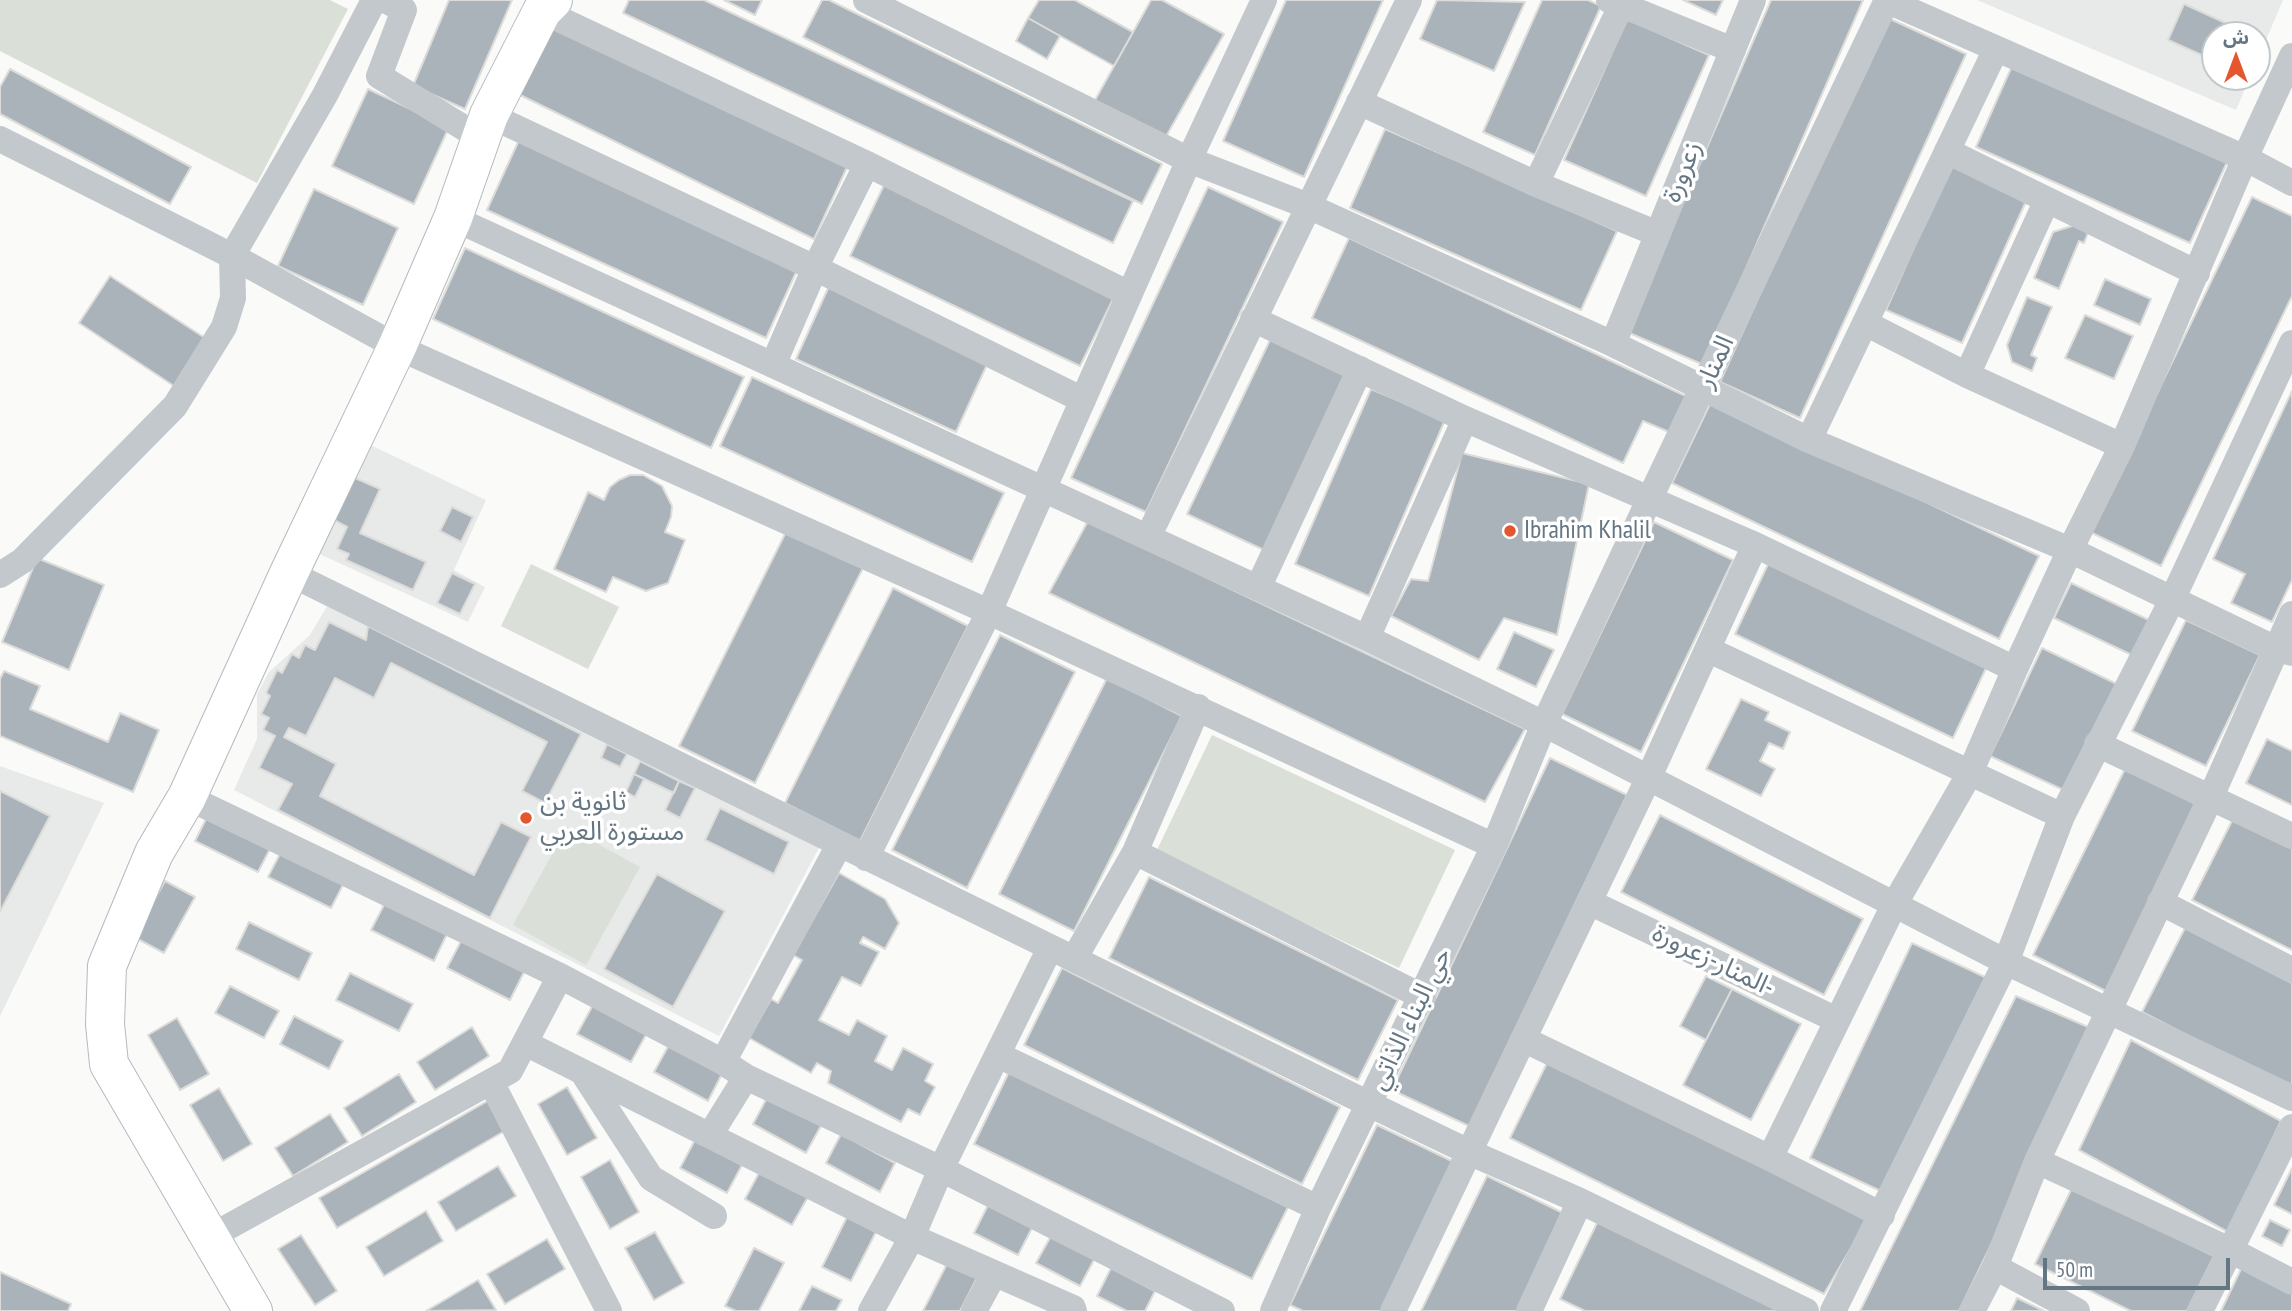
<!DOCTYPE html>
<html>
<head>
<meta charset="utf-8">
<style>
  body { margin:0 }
  #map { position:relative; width:2292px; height:1311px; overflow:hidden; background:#fafaf8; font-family:"PT Sans Narrow","Noto Sans Arabic",sans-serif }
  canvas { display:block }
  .north { position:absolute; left:2201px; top:21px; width:70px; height:70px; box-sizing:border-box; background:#fff; border:2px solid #c1c8cd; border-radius:50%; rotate:0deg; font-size:19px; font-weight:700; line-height:28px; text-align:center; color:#657683 }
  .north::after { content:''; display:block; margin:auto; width:24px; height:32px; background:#e4572e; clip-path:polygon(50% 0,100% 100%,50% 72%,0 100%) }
  .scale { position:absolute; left:2043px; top:1258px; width:187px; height:32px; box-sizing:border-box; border:4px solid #657683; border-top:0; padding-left:9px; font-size:21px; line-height:24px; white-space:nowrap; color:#657683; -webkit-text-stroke:5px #fff; paint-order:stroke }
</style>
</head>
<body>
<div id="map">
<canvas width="2292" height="1311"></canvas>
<div class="north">ش</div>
<div class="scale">50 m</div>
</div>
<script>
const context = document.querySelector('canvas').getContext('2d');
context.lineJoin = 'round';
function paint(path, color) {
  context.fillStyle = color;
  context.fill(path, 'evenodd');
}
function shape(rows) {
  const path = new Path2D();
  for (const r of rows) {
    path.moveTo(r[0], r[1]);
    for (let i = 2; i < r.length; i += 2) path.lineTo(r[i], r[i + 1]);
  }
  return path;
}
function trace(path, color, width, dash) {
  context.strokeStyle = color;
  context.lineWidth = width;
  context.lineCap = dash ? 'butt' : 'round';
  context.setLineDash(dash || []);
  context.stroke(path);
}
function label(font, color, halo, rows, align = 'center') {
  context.font = font + ' "PT Sans Narrow","Noto Sans Arabic",sans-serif';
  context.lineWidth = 7;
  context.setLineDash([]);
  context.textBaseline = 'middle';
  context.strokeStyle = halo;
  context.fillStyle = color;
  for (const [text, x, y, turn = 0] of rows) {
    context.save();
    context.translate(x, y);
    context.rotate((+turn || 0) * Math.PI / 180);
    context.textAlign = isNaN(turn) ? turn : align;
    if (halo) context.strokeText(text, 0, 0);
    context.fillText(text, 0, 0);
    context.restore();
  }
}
const built = shape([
  [1977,0,2283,0,2257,61,2257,35,2215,35,2215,77,2250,77,2236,110],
  [364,442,486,500,454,570,485,587,468,622,313,551],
  [329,603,820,846,719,1036,234,790,257,739,257,694,269,672,310,635],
  [0,766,104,803,0,1016]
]);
const green = shape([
  [0,0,330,0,348,9,257,183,0,51],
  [531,564,619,607,588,669,501,626],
  [1212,735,1455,850,1399,968,1156,852],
  [567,827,640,867,586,965,513,925]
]);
const building = shape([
  [449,0,512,0,465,109,413,86,449,0],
  [629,0,704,0,1133,201,1113,243,623,13,629,0],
  [724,0,762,0,755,15,724,0],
  [822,0,829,0,1162,164,1142,204,803,37,822,0],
  [1039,0,1075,0,1133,32,1114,66,1028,18,1039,0],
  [1151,0,1162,0,1224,34,1164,140,1094,102,1151,0],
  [1286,0,1383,0,1304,177,1223,141,1286,0],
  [1437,0,1525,2,1494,71,1420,39,1437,0],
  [1542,0,1588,0,1601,6,1535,155,1483,132,1542,0],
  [1683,0,1723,0,1716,15,1683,0],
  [1771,0,1863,0,1704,365,1627,332,1771,0],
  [2184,4,2252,35,2215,35,2215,61,2168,40,2184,4],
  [1886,17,1966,54,1800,418,1720,382,1886,17],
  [1028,18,1060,36,1047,59,1016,41,1028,18],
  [1627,19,1709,55,1646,196,1564,160,1627,19],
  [544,21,848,165,814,239,512,91,544,21],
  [2012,66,2227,162,2190,243,1976,147,2012,66],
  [10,69,191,167,170,204,0,114,0,87,10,69],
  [368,89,449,127,414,204,332,166,368,89],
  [1385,129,1617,231,1581,310,1350,208,1385,129],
  [519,140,798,268,766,338,487,210,519,140],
  [1951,165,2027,199,1962,343,1886,310,1951,165],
  [884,185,1115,295,1080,366,850,256,884,185],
  [1208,187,1283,222,1146,512,1071,478,1208,187],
  [314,189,398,228,363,305,278,266,314,189],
  [2252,197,2292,216,2292,296,2161,566,2090,532,2252,197],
  [2075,225,2089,230,2084,243,2079,241,2059,289,2034,278,2053,232,2075,225],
  [1349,238,1692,399,1674,434,1643,421,1623,463,1312,318,1349,238],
  [465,248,744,377,711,448,433,319,465,248],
  [110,276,208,340,177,388,79,323,110,276],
  [2105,279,2151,299,2140,325,2094,305,2105,279],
  [830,284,990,358,956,432,796,359,830,284],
  [2027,297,2052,307,2031,355,2037,358,2032,371,2012,362,2007,345,2027,297],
  [2085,315,2133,336,2114,379,2065,358,2085,315],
  [1270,340,1346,376,1264,550,1187,514,1270,340],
  [752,377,1004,493,972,562,720,446,752,377],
  [1371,389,1445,420,1369,596,1295,564,1371,389],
  [2292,391,2292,580,2272,622,2231,603,2245,574,2213,559,2292,391],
  [1712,400,2039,556,1999,639,1672,483,1712,400],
  [1462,453,1589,484,1557,635,1504,618,1479,660,1391,616,1411,579,1428,581,1462,453],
  [630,475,643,475,662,486,672,506,671,517,665,532,685,540,668,583,646,591,613,577,606,592,554,569,588,492,604,500,610,487,619,480,630,475],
  [353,477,380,489,360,533,426,562,413,590,346,560,349,554,337,549,347,527,334,520,353,477],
  [452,507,473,517,461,542,440,531,452,507],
  [1088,521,1525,729,1485,802,1049,593,1088,521],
  [1654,522,1733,560,1641,752,1562,714,1654,522],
  [787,530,863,568,755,783,679,746,787,530],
  [37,558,104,585,69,670,2,642,37,558],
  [1770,560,1988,664,1953,738,1735,634,1770,560],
  [452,573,475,584,460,614,437,603,452,573],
  [2071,583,2151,621,2134,656,2054,618,2071,583],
  [893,588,968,626,860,841,785,803,893,588],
  [2186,620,2260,655,2206,766,2132,731,2186,620],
  [329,622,366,640,368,626,581,734,545,803,522,791,547,742,391,663,374,698,335,678,306,736,289,728,284,737,336,764,320,796,474,875,501,822,531,837,490,918,278,810,292,784,259,768,275,736,263,730,269,718,261,714,270,696,266,693,277,670,282,673,292,654,299,658,305,645,315,650,329,622],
  [1514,632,1554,650,1536,687,1497,669,1514,632],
  [1000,635,1075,672,967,888,892,850,1000,635],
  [2042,648,2121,686,2070,793,1990,756,2042,648],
  [4,671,40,686,30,709,108,742,120,713,159,730,133,792,0,736,0,679,4,671],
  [1107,678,1182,716,1074,931,999,894,1107,678],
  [1741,699,1769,712,1765,720,1790,732,1783,749,1769,743,1760,761,1775,769,1761,796,1706,769,1741,699],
  [2267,739,2292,751,2292,805,2246,783,2267,739],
  [607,744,627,754,620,767,601,758,607,744],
  [1550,758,1627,795,1469,1126,1392,1090,1550,758],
  [640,761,679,781,674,793,634,774,640,761],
  [2125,769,2200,806,2108,992,2033,955,2125,769],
  [634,774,644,779,635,797,626,792,634,774],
  [679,781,695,788,680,818,665,810,679,781],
  [0,791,50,816,0,912,0,791],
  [720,808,789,842,774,874,705,840,720,808],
  [209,813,272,845,258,872,195,841,209,813],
  [1660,815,1863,919,1824,995,1621,892,1660,815],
  [2235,815,2292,844,2292,950,2192,900,2235,815],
  [282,850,345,881,331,908,268,877,282,850],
  [839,873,885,899,899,923,885,949,863,937,860,943,879,952,861,986,842,977,819,1020,849,1035,857,1020,887,1036,875,1061,892,1070,903,1048,933,1064,925,1081,935,1087,920,1115,908,1109,901,1122,828,1083,831,1071,817,1063,811,1073,749,1038,771,999,778,1003,802,960,793,955,839,873],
  [657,874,725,911,673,1007,604,969,657,874],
  [1149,877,1398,1000,1358,1080,1109,958,1149,877],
  [165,881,195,897,164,953,134,937,165,881],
  [385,903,447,934,434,961,371,930,385,903],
  [249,922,312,953,299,980,236,949,249,922],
  [2185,928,2292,983,2292,1089,2142,1012,2185,928],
  [461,941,524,972,510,1000,447,968,461,941],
  [1912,943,1987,978,1885,1193,1810,1158,1912,943],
  [1062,968,1340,1107,1302,1184,1024,1045,1062,968],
  [350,973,413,1004,399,1031,336,1000,350,973],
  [1706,976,1732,989,1706,1040,1680,1026,1706,976],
  [230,986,279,1011,264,1038,215,1013,230,986],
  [1732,989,1801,1024,1751,1120,1683,1085,1732,989],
  [2016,996,2095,1030,1959,1311,1860,1311,2016,996],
  [593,1005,647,1033,631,1062,577,1034,593,1005],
  [294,1016,343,1041,329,1069,280,1044,294,1016],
  [177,1018,209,1074,180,1090,148,1035,177,1018],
  [472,1027,489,1056,435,1090,417,1062,472,1027],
  [2131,1040,2281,1121,2228,1232,2079,1150,2131,1040],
  [670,1043,723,1072,708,1101,654,1072,670,1043],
  [1548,1061,1868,1219,1824,1294,1510,1138,1548,1061],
  [1009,1072,1288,1207,1252,1279,974,1144,1009,1072],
  [399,1074,416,1102,362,1136,344,1108,399,1074],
  [567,1087,597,1138,567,1155,538,1104,567,1087],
  [219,1088,252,1144,223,1161,190,1105,219,1088],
  [768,1096,822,1124,806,1153,753,1124,768,1096],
  [491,1099,508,1129,337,1228,319,1198,491,1099],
  [330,1114,348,1142,293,1176,275,1148,330,1114],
  [1377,1125,1456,1163,1384,1311,1303,1311,1290,1305,1377,1125],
  [841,1134,895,1163,880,1192,826,1163,841,1134],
  [695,1140,742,1165,727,1193,680,1168,695,1140],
  [610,1160,639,1212,610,1229,581,1177,610,1160],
  [498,1166,516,1196,456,1231,438,1202,498,1166],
  [2292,1168,2292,1214,2274,1205,2292,1168],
  [760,1171,808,1197,792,1225,745,1199,760,1171],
  [1487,1176,1565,1214,1518,1311,1421,1311,1487,1176],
  [2072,1188,2214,1256,2187,1311,2131,1311,2035,1264,2072,1188],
  [988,1205,1032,1228,1018,1255,974,1233,988,1205],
  [851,1209,880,1224,851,1281,822,1267,851,1209],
  [426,1211,443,1241,384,1276,366,1247,426,1211],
  [2270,1220,2290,1230,2282,1246,2262,1236,2270,1220],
  [1598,1221,1786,1311,1585,1311,1560,1299,1598,1221],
  [655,1232,684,1283,654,1300,625,1248,655,1232],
  [301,1235,337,1291,315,1305,278,1249,301,1235],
  [1051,1236,1095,1258,1080,1286,1036,1263,1051,1236],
  [547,1239,565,1269,505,1304,487,1274,547,1239],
  [754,1248,784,1263,759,1311,736,1311,725,1306,754,1248],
  [949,1260,979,1274,960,1311,923,1311,949,1260],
  [2242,1267,2292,1291,2292,1311,2221,1311,2242,1267],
  [1111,1268,1155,1291,1145,1311,1127,1311,1097,1296,1111,1268],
  [0,1272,71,1304,68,1311,0,1311,0,1272],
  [478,1280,496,1310,426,1311,478,1280],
  [812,1286,842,1300,836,1311,799,1311,812,1286],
  [2017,1298,2044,1311,2011,1311,2017,1298]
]);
const street = shape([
  [385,0,404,10,379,76,479,137],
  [866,0,1189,160,1308,206,1613,344,1809,440,2070,550,2276,649,2292,653],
  [1609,0,1733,50],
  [1886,0,2245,158,2292,183],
  [542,11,867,164,1129,294],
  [1359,102,1536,184,1658,234],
  [489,115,815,268,1083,400],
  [0,139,232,256,397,347,989,612,1494,846],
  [1947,151,2197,273],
  [1536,184,1621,6],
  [453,218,1367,638,1544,724,2006,962,2292,1098],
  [1253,319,1465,419,1755,545,2015,669],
  [1865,323,1967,375,2122,446],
  [1613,344,1753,0],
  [773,365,815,268,867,164],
  [1967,375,2047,200],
  [1809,440,1996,49],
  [1148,537,1409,0],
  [289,573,1369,1104,1469,1152,1580,1201,1806,1311],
  [0,575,22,561,175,406,224,327,233,298,232,256,325,95,374,0],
  [1258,588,1360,369],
  [1367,638,1465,419],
  [1709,650,2062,816],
  [2097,744,2292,836],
  [187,797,560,976,723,1062,746,1077,941,1169,1222,1311],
  [1135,852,1423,997],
  [866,858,989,612,1189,160,1264,0],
  [1589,902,1837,1020],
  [2160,902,2292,970],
  [1074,959,1135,852,1198,707],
  [1523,1039,1770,1158,1882,1215],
  [525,1043,912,1237,1073,1308,1074,1311],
  [998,1055,1318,1208],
  [723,1062,839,845],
  [583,1073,651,1178,714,1216],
  [491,1082,609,1311],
  [710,1135,746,1077],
  [1770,1158,1894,905,1970,773,2015,669,2070,550,2122,446,2245,158,2292,56],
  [2037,1161,2230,1250,2292,1282],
  [210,1237,510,1071,560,976],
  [1995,1267,2077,1311],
  [871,1311,912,1237,941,1169,1050,948],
  [974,1311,994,1274],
  [1273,1311,1318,1208,1494,846,1544,724,1650,498,1887,0],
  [1393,1311,1648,779,1755,545],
  [1529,1311,1580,1201],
  [1833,1311,2006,962,2062,816,2172,600,2292,343],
  [1972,1311,1995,1267,2037,1161,2210,799,2292,614],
  [2200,1311,2292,1127]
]);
const secondary = shape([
  [253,1311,109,1064,105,1024,107,966,154,853,187,797,289,573,397,347,453,218,489,115,542,11,553,0]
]);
const markers = [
  [1510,531,7,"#e4572e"],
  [526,818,7,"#e4572e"]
];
const streetNames = [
  ["زعرورة",1683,172,-68],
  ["المنار",1716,362,-65],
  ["المنار-زعرورة-",1713,961,26],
  ["حي البناء الذاتي",1411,1019,-64]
];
const poiNames = [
  ["Ibrahim Khalil",1524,531],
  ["ثانوية بن",540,803],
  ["مستورة العربي",540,833]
];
paint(built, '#e8e9e9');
paint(green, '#dadfd7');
paint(building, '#aab3b9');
trace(building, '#dcdcda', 2);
trace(secondary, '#b3babf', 40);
trace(street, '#c3c8cc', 26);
trace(secondary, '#fff', 38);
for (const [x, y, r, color] of markers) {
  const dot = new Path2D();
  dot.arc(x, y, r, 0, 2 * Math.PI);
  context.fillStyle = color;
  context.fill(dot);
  trace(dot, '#fff', 2.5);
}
label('26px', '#657683', '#fff', streetNames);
label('26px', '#657683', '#fff', poiNames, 'left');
</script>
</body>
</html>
